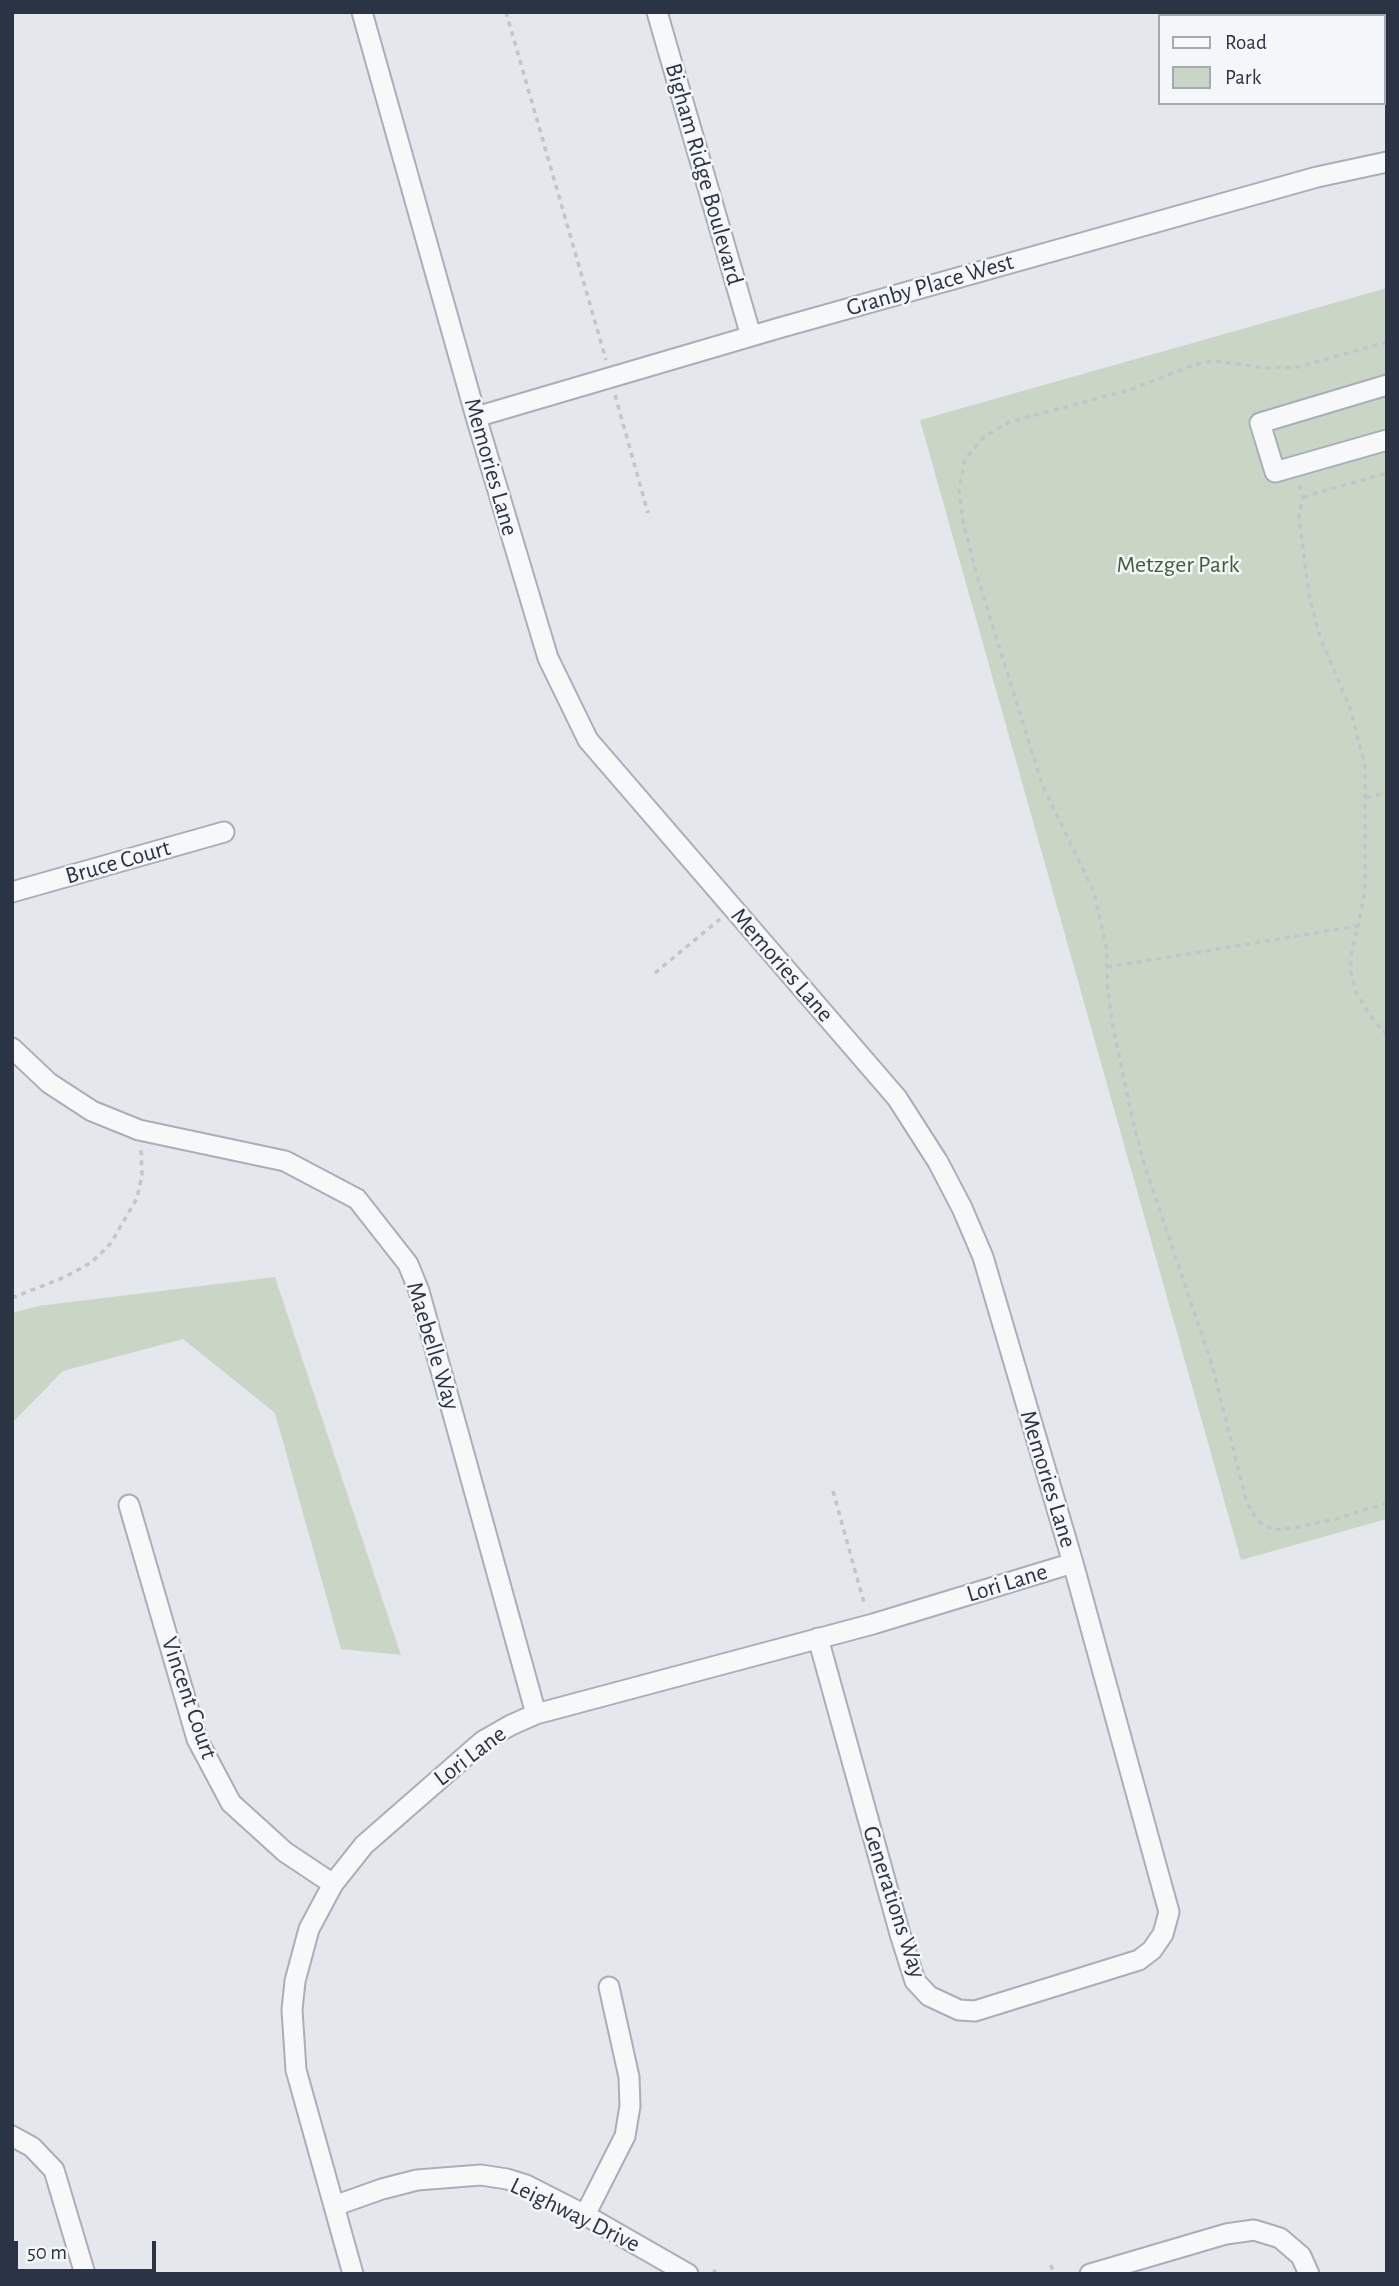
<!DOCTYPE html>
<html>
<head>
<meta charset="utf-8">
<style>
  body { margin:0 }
  #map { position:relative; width:1399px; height:2286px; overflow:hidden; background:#e4e7ec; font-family:"Alegreya Sans",sans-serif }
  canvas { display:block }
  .frame { position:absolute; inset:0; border:14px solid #2b3445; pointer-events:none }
  .legend { position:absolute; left:1158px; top:14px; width:228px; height:91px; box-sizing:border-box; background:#f4f6f9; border:2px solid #a4a8b1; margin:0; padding:9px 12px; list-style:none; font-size:21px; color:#2b3445 }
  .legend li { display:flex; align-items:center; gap:14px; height:35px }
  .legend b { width:35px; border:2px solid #a4a8b1 }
  .scale { position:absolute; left:14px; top:2241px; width:142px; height:32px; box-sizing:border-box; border:4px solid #2b3445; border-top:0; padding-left:9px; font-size:21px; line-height:24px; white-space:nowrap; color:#2b3445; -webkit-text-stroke:5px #f4f6f9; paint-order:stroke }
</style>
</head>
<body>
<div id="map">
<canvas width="1399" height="2286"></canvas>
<div class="frame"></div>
<ul class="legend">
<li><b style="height:9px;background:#f7f8fa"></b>Road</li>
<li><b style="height:19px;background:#c9d6c5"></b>Park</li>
</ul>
<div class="scale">50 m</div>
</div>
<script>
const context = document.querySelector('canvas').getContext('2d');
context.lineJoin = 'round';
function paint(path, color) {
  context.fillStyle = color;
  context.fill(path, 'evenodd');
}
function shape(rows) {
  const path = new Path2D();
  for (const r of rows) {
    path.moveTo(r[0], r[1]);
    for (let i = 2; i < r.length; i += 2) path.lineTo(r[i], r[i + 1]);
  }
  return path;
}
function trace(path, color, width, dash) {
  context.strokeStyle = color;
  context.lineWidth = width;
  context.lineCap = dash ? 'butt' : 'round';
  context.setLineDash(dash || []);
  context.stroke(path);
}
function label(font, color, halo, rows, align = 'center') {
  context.font = font + ' "Alegreya Sans",sans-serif';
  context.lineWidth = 5;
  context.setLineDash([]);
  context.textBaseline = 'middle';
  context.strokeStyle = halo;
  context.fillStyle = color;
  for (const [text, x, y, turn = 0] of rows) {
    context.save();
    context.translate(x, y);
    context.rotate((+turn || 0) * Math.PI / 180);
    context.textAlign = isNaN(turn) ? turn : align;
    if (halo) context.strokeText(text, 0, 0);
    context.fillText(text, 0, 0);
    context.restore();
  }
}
const green = shape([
  [1387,288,1387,1519,1241,1560,920,420],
  [275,1277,401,1655,341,1649,275,1413,183,1339,63,1371,12,1423,12,1313,38,1306]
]);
const path = shape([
  [506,12,606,360],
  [1387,342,1298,367,1267,368,1214,361,1196,364,1129,390,1009,422,984,437,965,459,959,489,963,522,978,579,1042,784,1094,892,1107,951,1107,981,1112,1022,1133,1122,1145,1166,1212,1365,1247,1503,1258,1521,1273,1530,1293,1528,1336,1519,1387,1503],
  [615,395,648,513],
  [1299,485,1303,497,1299,516,1309,596,1320,637,1350,708,1365,766,1365,890,1358,926],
  [1303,497,1387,473],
  [1366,798,1387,792],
  [1107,967,1358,926,1351,955,1351,973,1356,992,1369,1014,1387,1035],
  [655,973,720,919],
  [12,1298,65,1277,92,1262,111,1243,137,1198,142,1175,141,1150],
  [833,1491,864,1603],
  [1051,2265,1053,2272],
  [713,2274,716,2268]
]);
const minor = shape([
  [362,12,476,417,548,658,588,740,897,1098,938,1162,962,1208,983,1257,1073,1563,1169,1912,1163,1934,1152,1950,1139,1960,975,2011,959,2010,929,1996,915,1981,900,1934,818,1638],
  [657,12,751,336],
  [1387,385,1260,423,1275,472,1387,440],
  [476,417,779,328,1317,177,1387,162],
  [12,892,224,832],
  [12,1048,49,1083,92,1111,139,1130,285,1161,357,1199,408,1264,419,1291,536,1714],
  [129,1505,197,1739,231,1803,285,1852,333,1884],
  [12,2136,32,2147,54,2170,85,2274],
  [334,2206,382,2189,417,2180,481,2175,507,2179,526,2185,585,2215,688,2274],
  [585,2215,625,2136,630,2106,629,2077,609,1987],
  [353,2274,296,2070,292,2010,295,1981,309,1929,333,1884,364,1845,483,1741,511,1725,536,1714,873,1624,1073,1563],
  [1090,2274,1226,2234,1254,2230,1280,2238,1301,2256,1309,2274]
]);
const streetNames = [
  ["Bigham Ridge Boulevard",704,174,74],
  ["Granby Place West",930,285,-16],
  ["Memories Lane",491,467,74],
  ["Bruce Court",118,862,-16],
  ["Memories Lane",782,965,49],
  ["Maebelle Way",433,1346,73],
  ["Memories Lane",1048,1479,73],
  ["Lori Lane",1007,1583,-17],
  ["Vincent Court",189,1698,71],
  ["Lori Lane",470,1756,-37],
  ["Generations Way",894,1902,72],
  ["Leighway Drive",575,2215,26]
];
const parkNames = [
  ["Metzger Park",1178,565]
];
paint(green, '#c9d6c5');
trace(minor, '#a9aeb7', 23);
trace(path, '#c2c5cb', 3.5, [5, 5]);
trace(minor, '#f7f8fa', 19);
label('24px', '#2b3445', '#f4f6f9', streetNames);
label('24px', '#3f6138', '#f4f6f9', parkNames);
</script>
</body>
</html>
